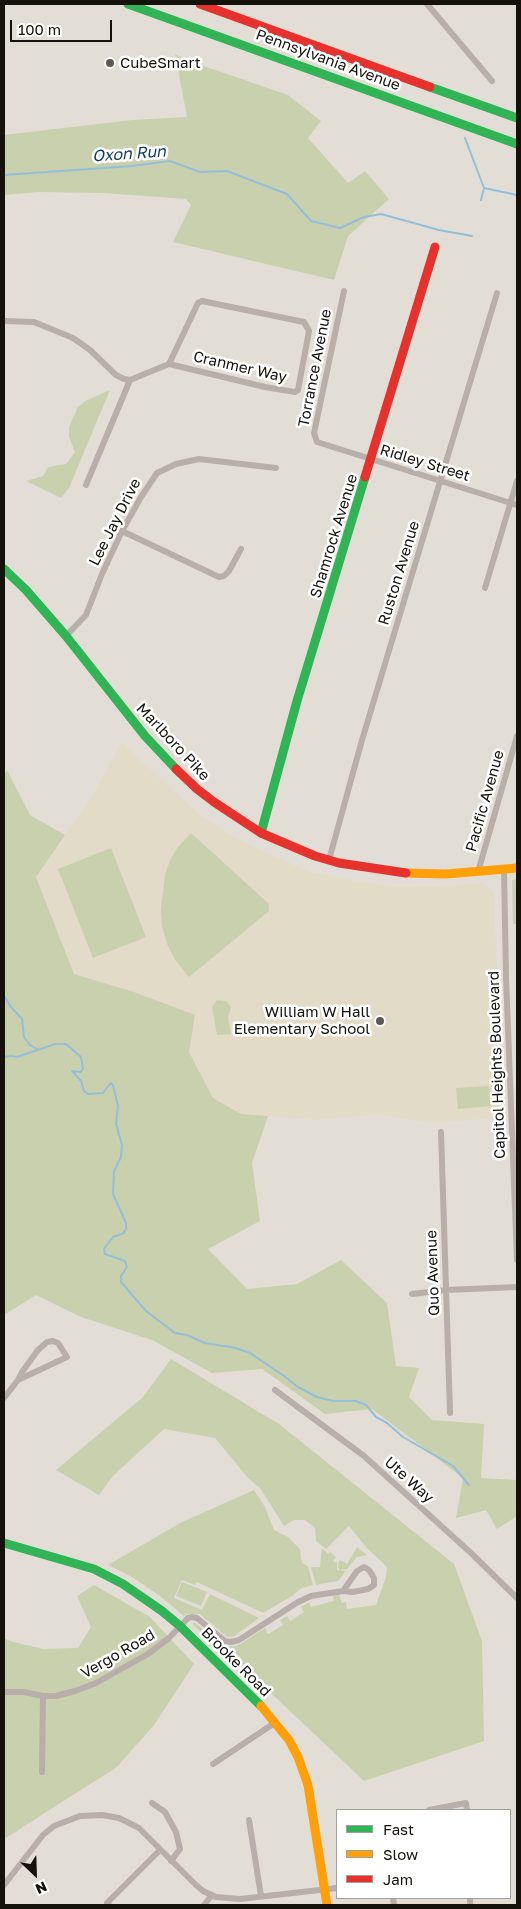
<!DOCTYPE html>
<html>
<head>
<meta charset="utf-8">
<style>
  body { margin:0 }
  #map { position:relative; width:521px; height:1909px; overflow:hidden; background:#e2ded5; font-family:"Golos Text",sans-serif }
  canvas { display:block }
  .frame { position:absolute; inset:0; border:5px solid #15120c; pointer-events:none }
  .legend { position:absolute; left:336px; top:1809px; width:175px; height:90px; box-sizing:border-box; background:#fff; border:1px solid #a1a09e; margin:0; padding:6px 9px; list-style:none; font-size:15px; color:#15120c }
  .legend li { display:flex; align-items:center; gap:10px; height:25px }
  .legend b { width:25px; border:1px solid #a1a09e }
  .north { position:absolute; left:10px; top:1849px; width:50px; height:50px; -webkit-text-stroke:4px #fff; paint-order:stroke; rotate:156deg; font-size:14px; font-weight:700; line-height:20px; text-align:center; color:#15120c }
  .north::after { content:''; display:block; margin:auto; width:18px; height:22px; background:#15120c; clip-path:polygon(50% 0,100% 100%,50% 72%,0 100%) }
  .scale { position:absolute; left:10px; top:20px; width:102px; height:22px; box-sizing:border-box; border:2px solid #15120c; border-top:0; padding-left:6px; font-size:15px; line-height:18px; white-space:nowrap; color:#15120c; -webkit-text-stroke:4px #fff; paint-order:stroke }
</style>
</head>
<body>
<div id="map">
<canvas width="521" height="1909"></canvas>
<div class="frame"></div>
<ul class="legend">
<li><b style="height:6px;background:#30b455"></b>Fast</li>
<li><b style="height:6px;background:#ff9f0a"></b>Slow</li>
<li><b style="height:6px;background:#e5322d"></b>Jam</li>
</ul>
<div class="north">N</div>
<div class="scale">100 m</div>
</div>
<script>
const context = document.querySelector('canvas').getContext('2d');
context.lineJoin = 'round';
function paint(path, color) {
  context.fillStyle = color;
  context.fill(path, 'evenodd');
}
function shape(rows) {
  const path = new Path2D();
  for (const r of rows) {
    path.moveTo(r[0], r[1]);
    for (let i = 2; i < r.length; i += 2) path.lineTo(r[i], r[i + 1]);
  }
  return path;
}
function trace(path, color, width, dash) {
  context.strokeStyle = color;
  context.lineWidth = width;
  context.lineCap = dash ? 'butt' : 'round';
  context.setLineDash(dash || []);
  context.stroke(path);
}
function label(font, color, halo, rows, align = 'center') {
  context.font = font + ' "Golos Text",sans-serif';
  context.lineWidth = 5;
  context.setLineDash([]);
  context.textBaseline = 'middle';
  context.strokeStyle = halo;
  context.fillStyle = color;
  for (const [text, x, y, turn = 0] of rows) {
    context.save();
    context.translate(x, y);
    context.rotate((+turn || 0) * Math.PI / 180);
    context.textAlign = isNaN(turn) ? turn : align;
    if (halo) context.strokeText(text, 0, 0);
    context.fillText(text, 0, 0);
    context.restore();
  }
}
const built = shape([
  [122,743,200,815,239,840,307,871,334,877,394,887,444,886,484,883,494,892,497,993,503,1105,508,1117,430,1123,379,1114,316,1120,241,1114,213,1098,189,1052,195,1015,134,992,74,974,36,876,91,798]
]);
const green = shape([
  [175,54,186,60,288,95,321,121,308,138,348,183,365,171,389,199,348,236,334,280,173,242,191,205,186,199,103,193,39,192,4,195,4,135,132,120,187,117],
  [110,390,69,488,61,498,26,481,43,476,48,467,66,464,75,452,69,437,69,427,78,407,85,401],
  [7,770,30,815,65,835,36,877,74,974,134,992,195,1015,189,1052,213,1098,241,1114,268,1116,252,1163,260,1221,208,1249,247,1289,297,1284,341,1260,387,1303,396,1366,419,1368,409,1397,432,1420,484,1424,481,1478,517,1480,517,1516,497,1529,486,1510,456,1518,463,1478,372,1409,325,1414,262,1369,212,1373,152,1340,81,1317,36,1295,4,1315,4,775],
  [191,833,269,904,269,911,189,977,176,961,167,944,162,926,161,909,165,875,171,858,178,847],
  [111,848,146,937,93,958,58,869],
  [517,879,517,924,513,924,512,880],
  [217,1000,226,1001,231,1007,228,1018,231,1034,217,1035,212,1007],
  [489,1086,491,1106,458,1109,456,1088],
  [171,1359,279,1424,454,1564,482,1641,484,1741,364,1781,255,1678,193,1625,193,1622,198,1625,223,1647,237,1646,265,1628,268,1634,283,1625,280,1620,287,1616,290,1621,304,1612,301,1607,309,1602,311,1607,334,1601,333,1596,339,1595,342,1603,346,1602,347,1609,376,1605,386,1577,387,1567,366,1547,349,1526,326,1549,316,1541,315,1528,305,1520,294,1520,284,1526,260,1488,248,1478,215,1438,164,1429,113,1476,99,1495,56,1470,143,1397],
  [254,1490,265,1507,274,1530,288,1537,300,1549,301,1559,302,1563,308,1566,313,1585,300,1589,292,1596,263,1613,197,1582,195,1585,182,1580,174,1598,202,1610,210,1594,259,1618,233,1637,227,1637,200,1614,186,1614,184,1616,160,1596,132,1577,108,1565,180,1523],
  [357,1547,367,1555,357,1557,347,1569,340,1570,338,1567,338,1563,340,1560,347,1564],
  [322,1548,328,1554,330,1552,336,1557,333,1561,337,1563,337,1570,346,1571,338,1581,316,1585,311,1567,320,1567],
  [182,1582,207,1592,201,1606,176,1596],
  [94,1585,150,1617,194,1664,154,1725,117,1767,4,1839,4,1638,10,1641,43,1649,78,1648,91,1627,77,1596]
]);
const stream = shape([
  [465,138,484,188,517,195],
  [4,175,132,166,170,161,200,172,227,171,287,194,311,221,340,228,364,217,381,214,439,230,472,236],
  [481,200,484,188],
  [5,997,10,1006,22,1019,24,1037,30,1045,37,1049],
  [4,1057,11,1056,17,1057,55,1044,66,1044,81,1057,83,1069,81,1072,72,1071,81,1081,84,1091,88,1094,103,1093,109,1085,111,1083,113,1085,118,1106,116,1124,122,1145,121,1157,114,1171,113,1194,126,1223,126,1229,124,1233,113,1237,104,1249,105,1254,125,1261,127,1267,121,1276,121,1282,146,1311,175,1333,187,1335,205,1343,236,1348,250,1353,284,1376,298,1387,317,1397,333,1401,356,1401,366,1405,376,1417,387,1423,403,1437,453,1466,469,1485]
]);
const street = shape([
  [427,4,492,81],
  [344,291,314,433,317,442,517,505],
  [202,301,304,322,309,331,298,390,295,392,265,387,169,364,198,303,202,301],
  [4,321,34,322,73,338,90,350,116,375,124,379,130,380],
  [86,485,130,380,169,364],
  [122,531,219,577,224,576,229,571,241,549],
  [485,588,517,481],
  [66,636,86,615,102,574,122,531,141,497,157,473,176,464,199,459,276,468],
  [329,860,362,740,497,293],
  [504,869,506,977,517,1260],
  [478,872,517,736],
  [441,1132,450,1413],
  [412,1294,446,1290,517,1287],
  [275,1390,364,1456,471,1553,517,1598],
  [4,1398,18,1380,22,1372,38,1350,47,1342,53,1341,58,1343,67,1357,18,1380],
  [4,1692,24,1692,43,1696,56,1696,75,1691,96,1683,148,1654,169,1638,188,1618,192,1617,197,1618,225,1641,231,1642,239,1640,298,1602,311,1596,343,1591,353,1592,368,1589,374,1585,374,1578,369,1570,364,1567,357,1571,343,1591],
  [213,1764,276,1722],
  [42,1772,43,1696],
  [152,1803,165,1812,176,1832,180,1849,171,1861],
  [429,1810,466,1803,467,1810],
  [249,1820,261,1896],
  [4,1885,43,1835,54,1826,80,1816,102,1815,119,1818,139,1828,196,1885,203,1891,216,1897,240,1899,337,1888],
  [393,1898,394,1905],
  [470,1898,470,1905],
  [109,1905,107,1903,160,1850],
  [204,1905,212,1895]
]);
const fast = shape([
  [128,4,517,144],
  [430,87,517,118],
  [4,569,26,590,66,636,145,736,176,769],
  [261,833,297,701,365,477],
  [4,1543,94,1569,123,1584,162,1611,180,1626,261,1706]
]);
const slow = shape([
  [406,873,446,874,517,868],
  [261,1706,289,1740,298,1757,308,1785,327,1905]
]);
const jam = shape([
  [200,4,430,87],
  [365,477,435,247],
  [176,769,197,789,214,802,261,833,315,856,339,863,406,873]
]);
const markers = [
  [110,63,5,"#5d5952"],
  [380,1021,5,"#5d5952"]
];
const streetNames = [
  ["Pennsylvania Avenue",328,60,20],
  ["Cranmer Way",240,367,13],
  ["Torrance Avenue",315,368,-79],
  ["Ridley Street",425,463,17],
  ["Lee Jay Drive",115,522,-63],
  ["Shamrock Avenue",334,536,-73],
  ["Ruston Avenue",399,573,-73],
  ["Marlboro Pike",173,742,47],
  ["Pacific Avenue",485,801,-74],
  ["Capitol Heights Boulevard",497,1065,-92],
  ["Quo Avenue",433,1273,-92],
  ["Ute Way",409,1480,42],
  ["Vergo Road",118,1654,-30],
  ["Brooke Road",236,1662,45]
];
const poiNames = [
  ["CubeSmart",120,63],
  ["William W Hall",370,1012,"right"],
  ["Elementary School",370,1029,"right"]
];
const waterNames = [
  ["Oxon Run",129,154,-4]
];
paint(built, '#e1dbc8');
paint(green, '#c9d0ae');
trace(stream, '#94bfd9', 2);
trace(street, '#b8aeaa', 6);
trace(fast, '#30b455', 9);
trace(slow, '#ff9f0a', 9);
trace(jam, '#e5322d', 9);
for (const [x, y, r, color] of markers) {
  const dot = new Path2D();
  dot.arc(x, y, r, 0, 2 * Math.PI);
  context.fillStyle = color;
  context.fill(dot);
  trace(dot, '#fff', 2);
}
label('15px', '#15120c', '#fff', streetNames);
label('15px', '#15120c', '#fff', poiNames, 'left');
label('italic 16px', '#0b3f5b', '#fff', waterNames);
</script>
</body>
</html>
